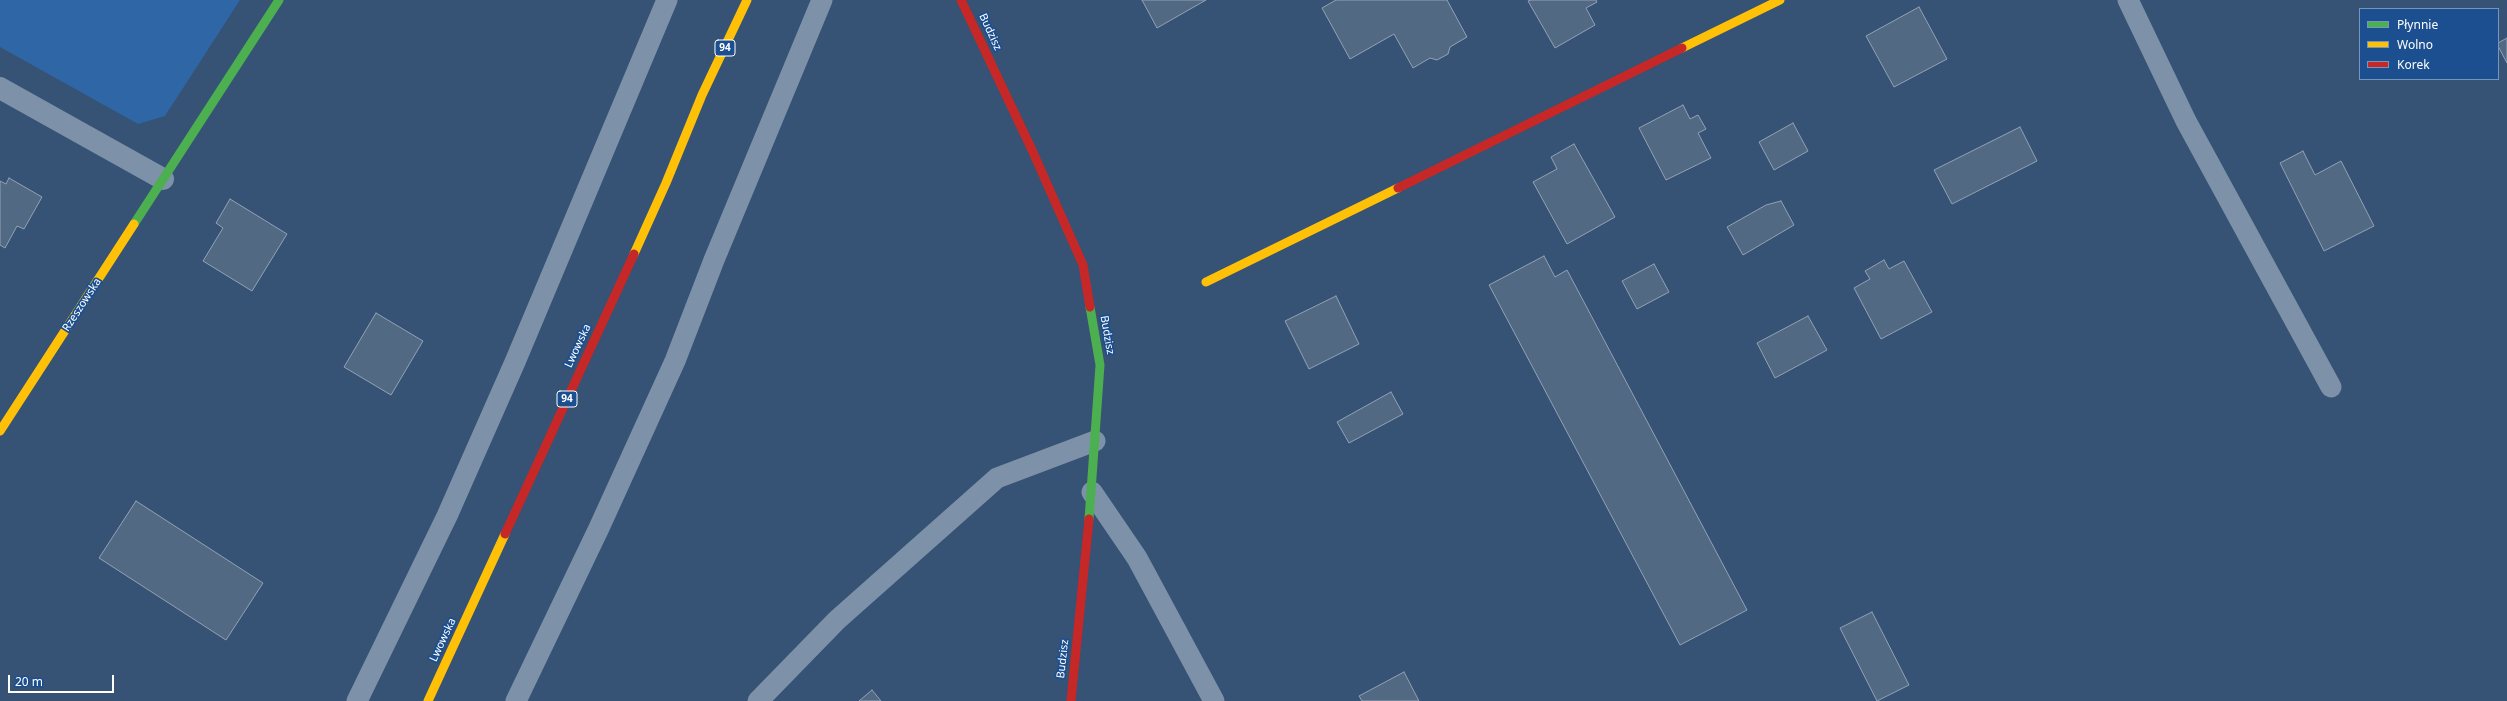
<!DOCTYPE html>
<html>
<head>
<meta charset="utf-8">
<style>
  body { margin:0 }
  #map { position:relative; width:2507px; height:701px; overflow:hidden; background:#365274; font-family:"Noto Sans",sans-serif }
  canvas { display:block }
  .legend { position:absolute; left:2359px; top:8px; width:140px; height:72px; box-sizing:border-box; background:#1b4f8f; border:1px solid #7695bc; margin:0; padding:5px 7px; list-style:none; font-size:12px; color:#fff }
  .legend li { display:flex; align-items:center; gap:8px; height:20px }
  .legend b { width:20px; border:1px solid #7695bc }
  .scale { position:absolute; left:8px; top:675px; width:106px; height:18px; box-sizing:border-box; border:2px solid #fff; border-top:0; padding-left:5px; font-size:12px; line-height:14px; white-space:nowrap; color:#fff; -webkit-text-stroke:3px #1b4f8f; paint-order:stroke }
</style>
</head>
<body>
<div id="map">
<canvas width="2507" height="701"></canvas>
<ul class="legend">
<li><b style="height:5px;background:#4caf50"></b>Płynnie</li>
<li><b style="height:5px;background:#ffc107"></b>Wolno</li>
<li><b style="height:5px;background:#c62828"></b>Korek</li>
</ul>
<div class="scale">20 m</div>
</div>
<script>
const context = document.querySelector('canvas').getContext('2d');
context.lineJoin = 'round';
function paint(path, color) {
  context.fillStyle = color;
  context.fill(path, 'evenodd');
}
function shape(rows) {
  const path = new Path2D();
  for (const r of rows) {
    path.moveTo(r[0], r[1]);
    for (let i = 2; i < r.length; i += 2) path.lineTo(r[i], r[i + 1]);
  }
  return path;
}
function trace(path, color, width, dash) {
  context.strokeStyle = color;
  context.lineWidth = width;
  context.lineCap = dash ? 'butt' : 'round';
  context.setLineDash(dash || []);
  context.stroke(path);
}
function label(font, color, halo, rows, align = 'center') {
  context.font = font + ' "Noto Sans",sans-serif';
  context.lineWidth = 3.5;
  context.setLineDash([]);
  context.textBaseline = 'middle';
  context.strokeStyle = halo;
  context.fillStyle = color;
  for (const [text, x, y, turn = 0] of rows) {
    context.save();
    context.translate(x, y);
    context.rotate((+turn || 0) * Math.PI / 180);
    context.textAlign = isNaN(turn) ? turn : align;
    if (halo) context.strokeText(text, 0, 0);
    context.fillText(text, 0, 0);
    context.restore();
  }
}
const green = shape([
  [0,0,240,0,165,116,138,124,0,47]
]);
const building = shape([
  [1142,0,1206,0,1157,28,1142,0],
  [1336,0,1447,0,1467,37,1450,47,1448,54,1437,60,1430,58,1413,68,1394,34,1350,59,1322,8,1336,0],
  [1531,0,1596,0,1597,2,1586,8,1595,25,1555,48,1528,1,1531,0],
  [1919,7,1947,59,1894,87,1866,36,1919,7],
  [2507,38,2507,63,2498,46,2498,43,2507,38],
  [1683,105,1690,119,1698,115,1706,129,1698,133,1711,158,1666,180,1639,128,1683,105],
  [1793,123,1808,151,1774,170,1759,142,1793,123],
  [2020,127,2037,161,1952,204,1934,170,2020,127],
  [1574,144,1615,217,1567,244,1533,182,1557,169,1551,157,1574,144],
  [2303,151,2315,175,2341,161,2374,226,2324,251,2280,163,2303,151],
  [9,178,42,197,24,229,17,226,5,248,0,245,0,181,6,184,9,178],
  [230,199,287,234,252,291,203,261,223,228,216,223,230,199],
  [1781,201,1794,225,1743,255,1727,227,1766,205,1781,201],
  [1544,256,1555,277,1567,270,1747,610,1680,645,1489,285,1544,256],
  [1884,260,1889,269,1904,261,1932,312,1881,339,1854,288,1870,279,1865,271,1884,260],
  [1654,264,1669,292,1637,309,1622,281,1654,264],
  [1336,296,1359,344,1309,369,1285,321,1336,296],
  [376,313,423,341,391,395,344,367,376,313],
  [1808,316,1827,350,1775,378,1757,343,1808,316],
  [1391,392,1403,414,1349,443,1337,422,1391,392],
  [136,501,263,583,226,640,99,558,136,501],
  [1872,612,1909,685,1877,701,1840,628,1872,612],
  [1404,672,1419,701,1362,701,1359,696,1404,672],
  [872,690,881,701,859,701,872,690]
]);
const lane = shape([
  [2128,0,2186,121,2331,387],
  [1092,492,1137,558,1214,701],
  [357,701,447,516,515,362,667,0],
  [516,701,599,528,675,361,714,260,822,0],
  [758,701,837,620,997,478,1095,441]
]);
const street = shape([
  [0,88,163,179]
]);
const fast = shape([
  [134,224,279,0],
  [1089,519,1100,365,1090,307]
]);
const slow = shape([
  [1682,48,1780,0],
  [634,254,666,183,702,95,747,0],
  [1206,282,1398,188],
  [0,431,134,224],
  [428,701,505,534]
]);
const jam = shape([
  [961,0,1032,150,1083,265,1090,307],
  [1398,188,1682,48],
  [505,534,634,254],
  [1071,701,1089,519]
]);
const shields = [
  [725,48,20],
  [567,399,20]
];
const shieldNames = [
  ["94",725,48],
  ["94",567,399]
];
const streetNames = [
  ["Budzisz",990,32,65],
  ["Rzeszowska",82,305,-57],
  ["Budzisz",1107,335,80],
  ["Lwowska",578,346,-65],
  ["Lwowska",443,640,-65],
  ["Budzisz",1063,659,-84]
];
paint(green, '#2f66a5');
paint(building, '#526984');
trace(building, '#92a2b6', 1);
trace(lane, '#7d92a8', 21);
trace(street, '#7d92a8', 22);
trace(fast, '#4caf50', 9);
trace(slow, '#ffc107', 9);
trace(jam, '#c62828', 9);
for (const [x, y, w] of shields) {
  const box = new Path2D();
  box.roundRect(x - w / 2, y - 8, w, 16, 3);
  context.fillStyle = '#1b4f8f';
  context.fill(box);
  trace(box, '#fff', 1);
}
label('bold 10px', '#fff', null, shieldNames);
label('11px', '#fff', '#1b4f8f', streetNames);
</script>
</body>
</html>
